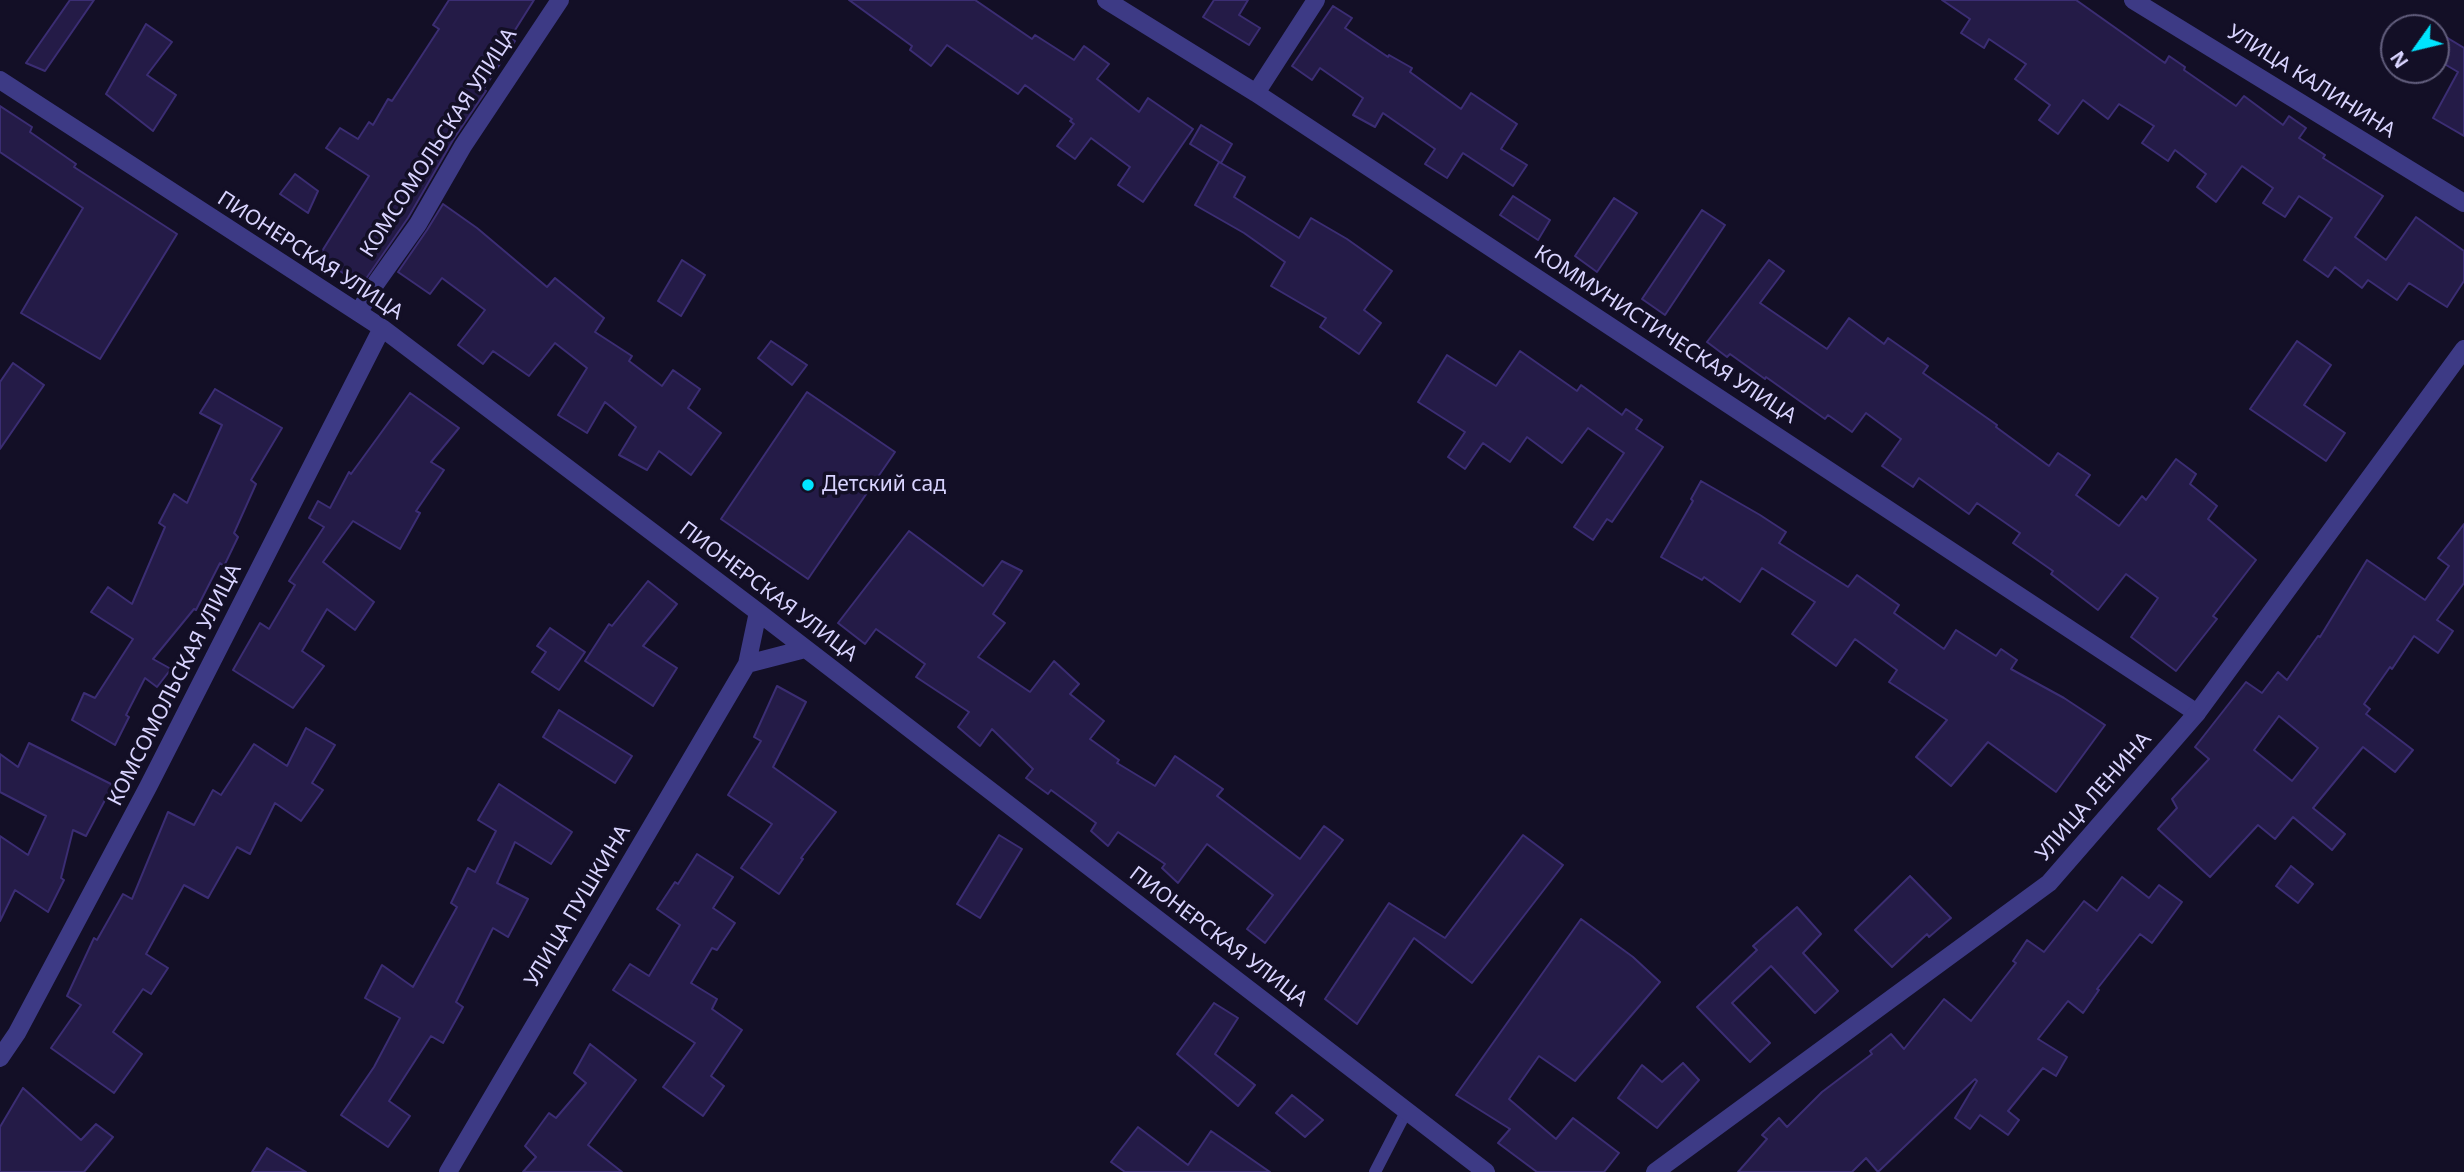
<!DOCTYPE html>
<html>
<head>
<meta charset="utf-8">
<style>
  body { margin:0 }
  #map { position:relative; width:2464px; height:1172px; overflow:hidden; background:#130f26; font-family:"Noto Sans",sans-serif }
  canvas { display:block }
  .north { position:absolute; left:2380px; top:14px; width:70px; height:70px; box-sizing:border-box; background:#130f26; border:2px solid #625e7d; border-radius:50%; rotate:236deg; font-size:19px; font-weight:700; line-height:28px; text-align:center; color:#d9d4ff }
  .north::after { content:''; display:block; margin:auto; width:24px; height:32px; background:#00e5ff; clip-path:polygon(50% 0,100% 100%,50% 72%,0 100%) }
</style>
</head>
<body>
<div id="map">
<canvas width="2464" height="1172"></canvas>
<div class="north">N</div>
</div>
<script>
const context = document.querySelector('canvas').getContext('2d');
context.lineJoin = 'round';
function paint(path, color) {
  context.fillStyle = color;
  context.fill(path, 'evenodd');
}
function shape(rows) {
  const path = new Path2D();
  for (const r of rows) {
    path.moveTo(r[0], r[1]);
    for (let i = 2; i < r.length; i += 2) path.lineTo(r[i], r[i + 1]);
  }
  return path;
}
function trace(path, color, width, dash) {
  context.strokeStyle = color;
  context.lineWidth = width;
  context.lineCap = dash ? 'butt' : 'round';
  context.setLineDash(dash || []);
  context.stroke(path);
}
function label(font, color, halo, rows, align = 'center') {
  context.font = font + ' "Noto Sans",sans-serif';
  context.lineWidth = 7;
  context.setLineDash([]);
  context.textBaseline = 'middle';
  context.strokeStyle = halo;
  context.fillStyle = color;
  for (const [text, x, y, turn = 0] of rows) {
    context.save();
    context.translate(x, y);
    context.rotate((+turn || 0) * Math.PI / 180);
    context.textAlign = isNaN(turn) ? turn : align;
    if (halo) context.strokeText(text, 0, 0);
    context.fillText(text, 0, 0);
    context.restore();
  }
}
const building = shape([
  [70,0,94,0,45,71,26,63,70,0],
  [449,0,534,0,510,38,515,41,483,90,486,91,453,140,408,218,361,286,319,256,369,176,326,148,340,128,358,139,369,122,373,125,388,99,392,101,439,29,433,25,449,0],
  [849,0,975,0,1032,39,1035,35,1074,60,1084,46,1109,64,1097,79,1139,112,1148,98,1193,129,1143,202,1118,185,1130,167,1091,138,1075,159,1057,146,1074,124,1070,121,1072,119,1025,85,1018,94,947,45,931,66,910,50,912,46,849,0],
  [1214,0,1248,0,1239,15,1260,28,1249,45,1203,17,1214,0],
  [1942,0,2076,0,2165,63,2169,56,2185,67,2184,70,2236,106,2244,96,2283,125,2289,116,2306,128,2299,138,2325,155,2323,158,2383,196,2355,237,2386,260,2416,217,2464,251,2464,281,2447,307,2409,283,2397,300,2368,280,2362,288,2335,267,2328,277,2304,260,2332,218,2299,196,2285,217,2263,203,2273,188,2242,166,2216,202,2197,187,2206,174,2175,150,2168,161,2142,143,2154,126,2119,104,2108,119,2083,100,2058,134,2039,120,2050,105,2015,79,2026,64,1989,39,1984,48,1961,33,1970,19,1942,0],
  [1333,6,1352,18,1345,28,1388,57,1389,55,1412,68,1410,72,1461,109,1471,93,1517,124,1501,149,1527,165,1513,186,1463,153,1447,178,1425,164,1435,149,1383,113,1375,127,1353,115,1363,98,1320,68,1312,80,1292,66,1333,6],
  [146,24,172,42,147,75,176,95,153,131,106,94,146,24],
  [2436,31,2464,48,2464,136,2433,118,2458,72,2436,59,2436,31],
  [0,106,32,127,30,132,76,164,74,167,177,234,100,359,21,313,83,208,0,152,0,106],
  [1201,125,1232,144,1221,163,1190,144,1201,125],
  [1219,162,1245,177,1234,197,1299,238,1311,218,1347,239,1392,271,1364,310,1381,323,1359,354,1320,327,1326,318,1271,286,1285,262,1244,233,1195,205,1219,162],
  [295,174,318,191,308,213,280,194,295,174],
  [1513,196,1550,220,1538,240,1500,215,1513,196],
  [1614,198,1637,213,1597,272,1575,256,1614,198],
  [443,204,477,228,547,287,555,278,604,318,595,332,632,356,629,361,662,386,673,370,700,389,688,408,721,433,691,475,659,451,647,470,619,455,636,427,605,402,587,433,558,415,587,368,555,343,529,376,493,351,483,364,458,345,485,310,442,278,430,294,398,272,427,230,443,204],
  [1702,210,1725,225,1665,315,1642,299,1702,210],
  [682,260,705,275,681,316,658,301,682,260],
  [1769,260,1784,271,1760,303,1827,349,1849,318,1884,344,1888,338,1928,366,1923,373,1997,425,1996,427,2049,466,2058,453,2090,475,2076,495,2119,526,2142,496,2146,500,2176,459,2196,474,2190,484,2217,506,2208,519,2256,560,2213,616,2217,619,2176,671,2131,637,2158,598,2126,574,2098,610,2051,574,2053,571,2013,543,2020,533,1977,503,1969,514,1919,478,1913,487,1882,466,1901,439,1866,413,1852,432,1828,415,1825,419,1766,377,1765,379,1730,354,1727,357,1707,342,1769,260],
  [771,341,807,365,792,385,758,358,771,341],
  [2297,341,2331,365,2304,405,2345,433,2326,461,2250,409,2297,341],
  [1520,351,1577,391,1581,385,1622,415,1626,409,1642,420,1636,429,1663,447,1612,522,1607,519,1593,540,1574,527,1624,453,1588,428,1562,463,1527,437,1510,462,1483,443,1465,469,1448,457,1465,432,1418,402,1447,355,1496,386,1520,351],
  [13,363,44,385,0,449,0,382,13,363],
  [215,389,282,428,251,480,256,484,234,533,238,537,224,566,220,563,196,610,194,609,153,659,171,669,157,687,145,678,126,715,129,717,115,745,72,720,84,693,95,698,133,639,91,612,108,587,132,604,165,527,159,523,174,494,187,503,222,425,200,413,215,389],
  [807,392,895,452,808,579,721,519,807,392],
  [410,393,459,428,431,462,444,470,416,511,420,513,400,549,353,521,323,562,374,602,355,630,327,609,302,651,324,666,293,708,233,670,260,623,269,629,295,585,289,581,324,527,309,518,318,501,330,508,349,472,351,474,410,393],
  [1701,481,1760,515,1786,532,1779,543,1848,587,1857,575,1899,605,1894,613,1944,649,1956,630,1996,656,2001,649,2017,660,2011,669,2064,698,2105,725,2056,792,1988,742,1951,786,1916,757,1947,720,1889,682,1897,670,1855,639,1836,666,1792,634,1815,602,1762,568,1740,602,1704,577,1702,580,1661,557,1693,501,1691,499,1701,481],
  [2464,524,2464,583,2437,620,2453,631,2438,653,2414,636,2392,669,2390,667,2364,704,2370,709,2366,714,2413,750,2395,772,2363,747,2313,808,2345,834,2332,850,2293,817,2275,839,2258,825,2210,877,2158,829,2177,808,2172,799,2209,759,2195,747,2246,682,2262,693,2278,672,2287,680,2318,636,2320,637,2367,560,2425,600,2449,566,2438,558,2464,524],
  [2279,716,2318,748,2292,781,2254,750,2279,716],
  [909,531,983,586,1002,561,1022,571,993,614,1005,623,978,657,1030,692,1054,661,1079,684,1070,694,1104,721,1090,739,1119,760,1117,763,1155,786,1175,756,1223,789,1217,796,1300,859,1324,826,1343,840,1265,943,1247,929,1273,895,1207,844,1178,883,1162,868,1165,864,1118,832,1108,846,1091,831,1096,823,1051,790,1048,794,1026,778,1033,769,992,729,980,746,958,727,969,712,916,677,925,664,876,629,865,644,838,623,909,531],
  [648,581,677,604,643,646,677,668,653,706,585,661,609,624,612,626,648,581],
  [550,628,585,652,559,690,532,672,546,652,537,646,550,628],
  [777,686,806,702,773,767,836,812,801,858,803,859,779,894,741,868,772,824,728,795,761,741,754,737,777,686],
  [559,710,632,756,615,783,543,737,559,710],
  [306,728,335,745,312,783,323,790,301,821,275,803,250,854,237,847,208,898,184,885,146,954,168,968,151,994,143,989,113,1032,142,1054,114,1093,51,1048,81,1005,67,996,94,938,97,940,123,894,132,899,168,812,194,825,213,790,221,795,254,744,287,766,306,728],
  [29,743,113,785,86,836,73,830,61,878,64,880,48,912,15,890,0,921,0,836,28,855,46,816,0,792,0,754,18,767,29,743],
  [499,784,572,832,551,864,515,842,497,883,528,899,508,937,493,928,456,1002,463,1007,443,1043,431,1036,389,1101,410,1116,388,1147,341,1115,374,1067,400,1018,365,998,382,965,413,987,457,907,451,903,468,868,475,872,496,831,478,820,499,784],
  [999,835,1022,849,980,918,957,904,999,835],
  [1523,835,1563,865,1472,983,1414,938,1357,1024,1325,999,1389,903,1445,938,1523,835],
  [697,854,733,877,713,908,735,923,717,950,712,948,691,983,717,999,712,1009,742,1030,711,1076,724,1086,703,1116,663,1087,695,1043,613,990,630,964,649,976,680,925,657,909,675,882,678,884,697,854],
  [2291,866,2313,884,2298,903,2276,886,2291,866],
  [1910,876,1951,918,1929,937,1927,934,1892,967,1855,930,1910,876],
  [2122,877,2149,898,2159,885,2182,902,2152,943,2140,934,2097,989,2099,990,2083,1013,2068,1001,2038,1039,2067,1057,2056,1076,2043,1068,2008,1111,2019,1120,2008,1135,1980,1115,1970,1129,1955,1118,1977,1081,1975,1079,1878,1172,1866,1158,1852,1172,1738,1172,1767,1139,1762,1135,1779,1118,1787,1127,1822,1092,1872,1054,1870,1051,1891,1034,1904,1049,1944,999,1971,1021,2016,963,2013,961,2027,940,2044,952,2084,901,2097,911,2122,877],
  [1797,907,1821,934,1803,953,1838,991,1815,1013,1771,966,1732,1003,1770,1043,1750,1062,1697,1007,1757,950,1753,946,1797,907],
  [1581,919,1633,957,1660,982,1575,1081,1539,1056,1509,1099,1556,1139,1573,1118,1619,1153,1604,1172,1537,1172,1498,1143,1510,1129,1456,1095,1581,919],
  [1214,1003,1238,1018,1215,1054,1255,1085,1238,1106,1177,1054,1214,1003],
  [590,1044,636,1080,588,1145,622,1172,523,1172,536,1157,525,1146,549,1113,556,1118,586,1083,574,1073,590,1044],
  [1683,1063,1699,1080,1657,1128,1618,1098,1642,1065,1662,1082,1683,1063],
  [23,1088,81,1140,96,1124,113,1137,84,1172,0,1172,0,1127,23,1088],
  [1292,1095,1323,1120,1305,1137,1276,1113,1292,1095],
  [1138,1127,1188,1165,1211,1131,1270,1172,1125,1172,1111,1162,1138,1127],
  [267,1148,306,1172,252,1172,267,1148]
]);
const service = shape([
  [1375,1172,1407,1110]
]);
const minor = shape([
  [1106,0,1256,93,2197,713],
  [2133,0,2464,203],
  [0,80,382,328,758,612,1486,1172],
  [1256,93,1316,0],
  [359,312,374,286,418,224,463,146,560,0],
  [747,664,805,649],
  [0,1058,17,1033,148,787,382,328],
  [448,1172,747,664,758,612]
]);
const tertiary = shape([
  [1655,1172,2049,883,2197,713,2464,349]
]);
const markers = [
  [808,485,7,"#00e5ff"]
];
const streetNames = [
  ["УЛИЦА КАЛИНИНА",2311,82,32],
  ["КОМСОМОЛЬСКАЯ УЛИЦА",439,143,-57],
  ["ПИОНЕРСКАЯ УЛИЦА",310,256,33],
  ["КОММУНИСТИЧЕСКАЯ УЛИЦА",1665,335,33],
  ["ПИОНЕРСКАЯ УЛИЦА",768,592,37],
  ["КОМСОМОЛЬСКАЯ УЛИЦА",175,685,-63],
  ["УЛИЦА ЛЕНИНА",2094,797,-49],
  ["УЛИЦА ПУШКИНА",578,906,-59],
  ["ПИОНЕРСКАЯ УЛИЦА",1218,937,37]
];
const poiNames = [
  ["Детский сад",822,485]
];
paint(building, '#241b47');
trace(building, '#3b2d73', 2);
trace(service, '#3d3a85', 12);
trace(minor, '#3d3a85', 18);
trace(tertiary, '#3d3a85', 18);
for (const [x, y, r, color] of markers) {
  const dot = new Path2D();
  dot.arc(x, y, r, 0, 2 * Math.PI);
  context.fillStyle = color;
  context.fill(dot);
  trace(dot, '#130f26', 2.5);
}
label('21px', '#d9d4ff', '#130f26', streetNames);
label('21px', '#d9d4ff', '#130f26', poiNames, 'left');
</script>
</body>
</html>
